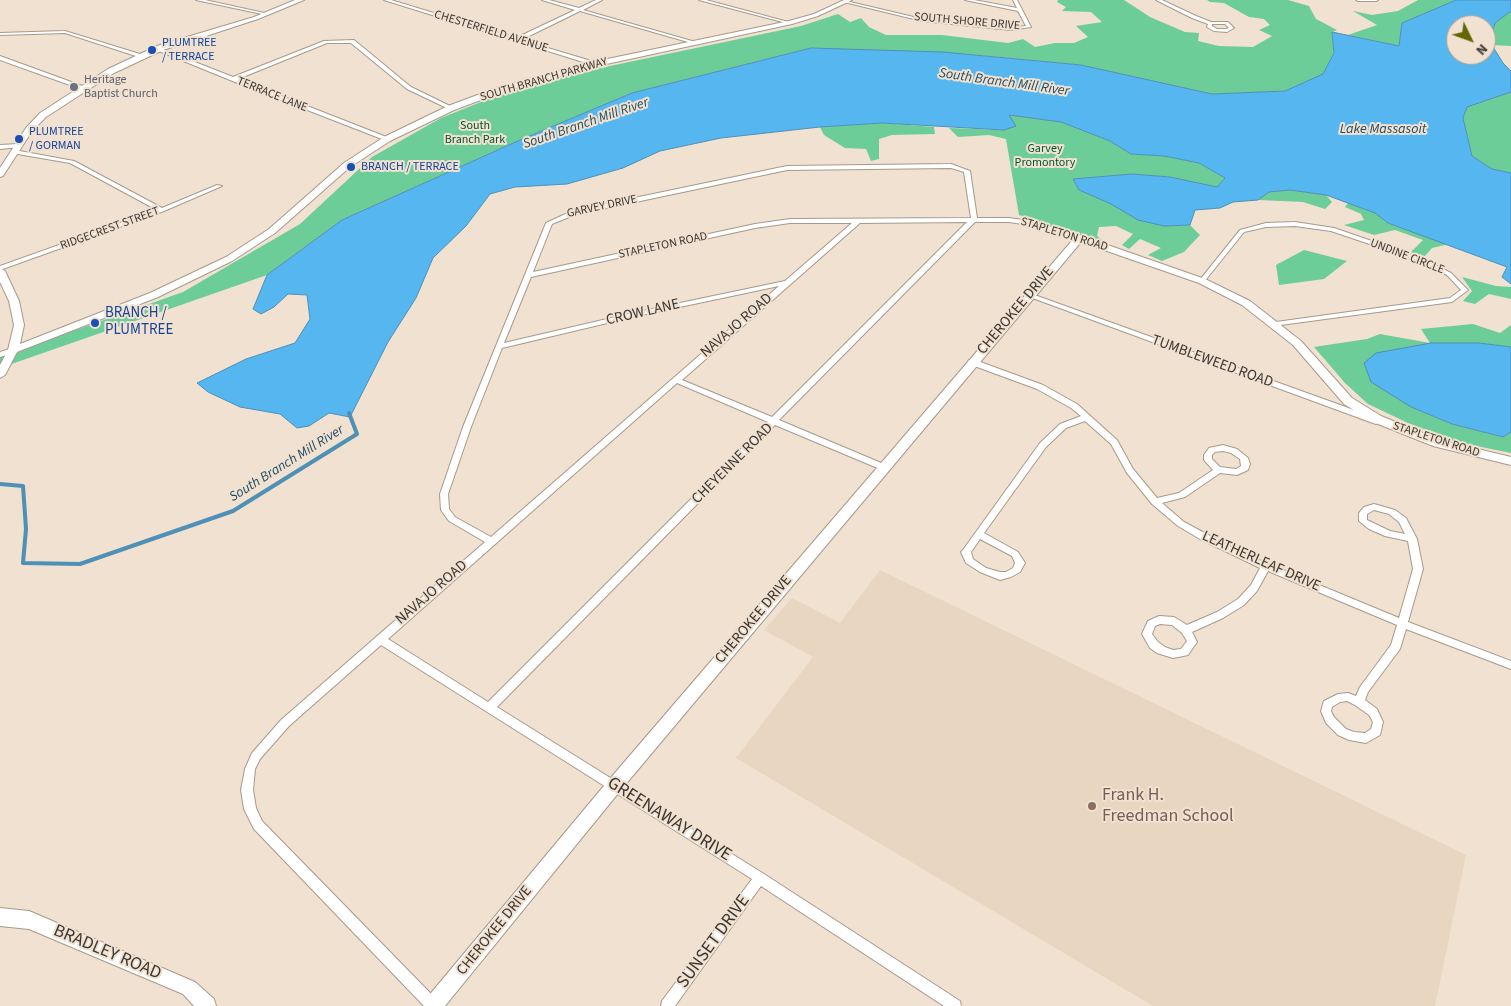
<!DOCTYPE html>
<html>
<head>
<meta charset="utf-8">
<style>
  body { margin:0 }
  #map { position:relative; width:1511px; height:1006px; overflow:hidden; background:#f0e1d1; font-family:"Source Sans 3",sans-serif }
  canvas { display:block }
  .north { position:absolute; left:1446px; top:15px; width:50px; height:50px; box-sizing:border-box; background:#f0e1d1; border:1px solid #a89d91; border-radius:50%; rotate:132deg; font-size:14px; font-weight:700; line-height:20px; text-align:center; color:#3c3630 }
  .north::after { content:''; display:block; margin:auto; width:18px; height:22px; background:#626704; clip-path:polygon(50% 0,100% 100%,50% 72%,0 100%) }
</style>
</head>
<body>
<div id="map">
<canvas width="1511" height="1006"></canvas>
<div class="north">N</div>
</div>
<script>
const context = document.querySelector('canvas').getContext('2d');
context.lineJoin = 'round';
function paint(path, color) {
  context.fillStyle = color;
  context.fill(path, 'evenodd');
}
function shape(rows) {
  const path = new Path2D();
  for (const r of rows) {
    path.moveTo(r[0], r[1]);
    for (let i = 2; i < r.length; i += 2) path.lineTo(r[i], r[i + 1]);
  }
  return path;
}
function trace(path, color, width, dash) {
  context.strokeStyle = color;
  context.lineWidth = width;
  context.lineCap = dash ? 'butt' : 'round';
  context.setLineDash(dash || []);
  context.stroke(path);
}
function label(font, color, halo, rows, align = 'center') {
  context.font = font + ' "Source Sans 3",sans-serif';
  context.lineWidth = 4;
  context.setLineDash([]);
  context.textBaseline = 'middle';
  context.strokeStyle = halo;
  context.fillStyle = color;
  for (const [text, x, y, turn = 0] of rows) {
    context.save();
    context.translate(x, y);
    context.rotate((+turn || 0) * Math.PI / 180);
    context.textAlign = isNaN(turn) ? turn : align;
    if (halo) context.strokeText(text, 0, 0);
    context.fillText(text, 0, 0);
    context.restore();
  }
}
const built = shape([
  [880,570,1466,855,1435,1006,1153,1006,736,758,813,657,764,630,792,598,840,623]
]);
const green = shape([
  [1058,0,1124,0,1150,17,1185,32,1199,33,1198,41,1219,46,1253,47,1272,36,1259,30,1270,25,1264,19,1249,17,1224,3,1210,2,1207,0,1288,0,1309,6,1316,19,1337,30,1332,32,1334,53,1323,75,1285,91,1212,94,1081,65,978,55,811,48,632,93,520,140,342,220,267,275,0,368,0,357,183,292,300,224,372,157,441,118,496,96,586,71,801,26,838,14,850,22,861,18,869,27,886,35,942,35,1008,43,1023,39,1035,47,1055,43,1074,43,1088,37,1076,26,1102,22,1091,12,1062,11,1066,7,1057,2],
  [1418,0,1456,0,1402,23,1399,46,1348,35,1377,25,1353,11,1372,15,1398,11],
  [1511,11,1511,46,1492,45,1490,42,1495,23],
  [1511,92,1511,173,1492,169,1472,156,1463,118,1467,107],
  [1009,115,1061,122,1110,141,1131,154,1164,156,1199,163,1225,178,1217,187,1170,177,1132,174,1073,179,1079,190,1164,226,1190,225,1200,235,1184,252,1162,261,1148,255,1161,248,1140,239,1129,249,1122,245,1133,234,1116,226,1099,227,1097,236,1105,242,1091,238,1089,240,1019,215,1006,139,989,135,958,137,949,128,1004,130],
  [882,123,934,127,935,134,892,135,879,139,879,159,871,161,866,149,845,148,824,135,820,127],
  [1290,190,1326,195,1332,202,1325,209,1303,202,1258,200,1269,192],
  [1348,203,1375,213,1388,223,1449,244,1432,248,1424,257,1411,252,1423,240,1395,230,1374,235,1344,225,1364,220,1361,214,1345,207],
  [1304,250,1347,261,1324,279,1279,285,1276,265],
  [1462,277,1496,286,1511,287,1511,299,1489,294,1475,304,1463,301,1472,291],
  [1473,324,1500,333,1511,325,1511,347,1479,343,1431,343,1411,407,1452,424,1503,437,1511,432,1511,453,1457,442,1408,423,1368,404,1345,383,1314,347,1367,339,1380,334,1430,343,1421,329]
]);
const water = shape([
  [1456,0,1511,0,1511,11,1495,23,1490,42,1503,63,1511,71,1511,92,1467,107,1463,118,1472,156,1492,169,1511,173,1511,284,1502,277,1507,267,1388,223,1375,213,1326,195,1290,190,1269,192,1258,200,1233,202,1220,208,1195,210,1190,225,1164,226,1138,220,1111,204,1079,190,1073,179,1132,174,1170,177,1217,187,1225,178,1199,163,1164,156,1131,154,1110,141,1061,122,1009,115,1016,126,1004,130,882,123,820,127,721,138,660,151,623,168,567,184,515,187,490,194,466,226,433,258,416,298,388,342,350,417,329,413,309,426,297,428,280,414,240,407,208,392,197,383,246,359,295,343,310,319,307,295,288,294,274,307,261,314,253,309,267,275,342,220,520,140,632,93,811,48,943,52,1081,65,1212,94,1285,91,1323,74,1334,53,1332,32,1399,46,1402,23,1456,0],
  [1456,25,1486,25,1486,55,1456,55,1456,25],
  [1431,343,1479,343,1511,347,1511,432,1503,437,1452,424,1411,407,1371,382,1364,363,1376,353,1431,343]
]);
const stream = shape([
  [0,484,23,486,26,529,23,563,80,564,233,511,357,434,349,413]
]);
const street = shape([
  [196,0,205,0,269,14,267,15,196,0],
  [384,0,391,0,516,38,575,10,542,0,549,0,579,8,596,0,602,0,583,10,699,43,695,44,580,11,521,40,598,63,598,65,596,66,384,0],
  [699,0,706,0,792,23,790,24,699,0],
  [965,0,974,0,1017,8,1013,0,1017,0,1031,27,1010,30,922,21,844,2,846,1,922,19,1010,28,1026,26,1018,11,965,0],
  [1156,0,1162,0,1196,16,1211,22,1228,22,1234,28,1227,32,1214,31,1207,27,1208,24,1192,18,1156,0],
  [1212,24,1225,24,1229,28,1226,29,1217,29,1212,26,1212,24],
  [1356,0,1378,0,1376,1,1358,1,1356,0],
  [65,31,143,55,144,56,139,57,65,33,0,35,0,33,65,31],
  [354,40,411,87,454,108,449,109,407,89,351,43,327,43,238,79,389,138,390,139,387,141,230,80,154,49,159,48,233,77,324,41,354,40],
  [0,56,85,87,86,88,81,89,0,60,0,56],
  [18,144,20,145,20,147,0,149,0,145,18,144],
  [14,150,74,161,162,208,217,185,222,186,164,211,0,270,0,266,157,210,70,163,12,153,12,151,14,150],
  [951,164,970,171,977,218,1009,218,1037,222,1082,238,1079,240,1077,239,1036,226,1009,222,975,222,779,420,886,465,887,467,886,469,880,469,775,425,497,707,764,874,960,1001,961,1006,944,1006,761,886,675,1006,661,1006,662,1001,752,879,381,645,289,726,260,759,255,769,253,790,256,808,262,821,438,1001,439,1006,424,1006,254,829,244,809,241,790,245,769,252,753,281,720,485,542,449,521,441,510,440,494,463,427,546,223,572,211,787,166,951,164],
  [951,168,964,172,971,218,790,219,755,224,533,272,552,224,574,215,787,170,951,168],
  [967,222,772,417,682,380,860,223,967,222],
  [790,223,852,223,785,281,637,312,504,343,531,277,755,228,790,223],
  [779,286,491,537,455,517,449,509,448,494,471,427,502,348,637,316,779,286],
  [677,383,768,422,488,702,388,639,677,383],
  [1295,222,1334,228,1421,258,1451,273,1468,290,1452,302,1273,326,1273,322,1276,322,1450,298,1461,290,1447,275,1417,260,1331,231,1295,226,1266,227,1244,232,1204,282,1200,282,1199,281,1240,230,1266,223,1295,222],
  [1029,293,1379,419,1380,421,1376,424,1373,423,1027,296,1025,295,1029,293],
  [13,348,17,350,16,352,0,357,0,352,13,348],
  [969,360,975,360,1043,385,1077,404,1117,440,1133,469,1157,498,1179,493,1213,470,1204,460,1204,455,1209,448,1223,445,1237,449,1248,458,1250,464,1248,470,1237,475,1220,473,1185,497,1162,503,1184,522,1242,553,1399,618,1413,569,1408,541,1385,536,1369,529,1359,521,1359,513,1364,507,1374,504,1395,510,1406,518,1417,539,1423,569,1408,622,1511,661,1511,669,1406,629,1400,649,1368,692,1365,700,1377,709,1383,722,1380,735,1366,743,1349,740,1338,735,1326,723,1321,711,1323,704,1324,701,1338,694,1348,693,1356,696,1360,687,1391,645,1397,625,1268,571,1257,591,1244,605,1223,618,1192,632,1197,642,1188,655,1173,658,1157,653,1150,648,1142,634,1148,621,1159,616,1174,617,1187,625,1217,612,1238,599,1251,585,1260,568,1200,539,1178,526,1152,504,1127,473,1111,444,1085,421,1066,428,1046,447,984,533,1018,552,1025,563,1020,572,1011,577,1000,580,980,572,966,563,961,552,963,550,1040,443,1060,424,1081,416,1071,408,1037,389,969,364,968,362,969,360],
  [1223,451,1231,453,1240,459,1241,466,1236,469,1220,467,1212,459,1212,455,1215,452,1223,451],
  [1374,510,1389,514,1399,522,1405,534,1390,531,1367,520,1367,514,1374,510],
  [980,539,1012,556,1015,563,1013,568,1006,572,1000,572,986,568,973,559,971,552,980,539],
  [1160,624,1172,625,1182,633,1187,641,1181,649,1173,650,1165,647,1158,642,1152,634,1155,626,1160,624],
  [1347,701,1355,705,1369,715,1373,722,1371,729,1365,733,1354,732,1346,729,1334,717,1331,711,1332,707,1340,702,1347,701]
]);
const secondary = shape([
  [295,0,304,0,258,19,163,50,114,73,46,117,32,131,3,176,0,177,0,168,26,128,40,113,108,69,157,46,254,17,295,0],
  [844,0,852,0,818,16,792,24,597,66,505,91,454,110,390,141,350,167,275,233,232,261,158,297,17,352,5,375,0,378,0,365,8,350,14,325,9,301,0,282,0,268,5,271,19,301,24,325,20,344,150,293,226,257,269,229,344,163,384,137,448,106,499,87,593,62,789,21,814,14,844,0],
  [1079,235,1205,279,1250,301,1301,341,1352,398,1381,416,1440,440,1511,457,1511,465,1433,446,1373,422,1344,404,1293,345,1242,305,1199,283,1081,242,620,791,445,1006,424,1006,426,999,608,781,1076,236,1079,235],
  [0,908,29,911,195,982,214,999,216,1006,194,1006,183,994,29,929,0,926,0,908]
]);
const markers = [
  [152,50,5,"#1a4fb4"],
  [74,87,5,"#6b7280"],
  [19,139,5,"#1a4fb4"],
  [351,167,5,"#1a4fb4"],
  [95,323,5,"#1a4fb4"],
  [1092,806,5,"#8d6e63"]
];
const farStreetnames = [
  ["SOUTH SHORE DRIVE",967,22,5],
  ["CHESTERFIELD AVENUE",491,32,17],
  ["SOUTH BRANCH PARKWAY",544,80,-16],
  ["TERRACE LANE",272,95,22],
  ["GARVEY DRIVE",602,207,-12],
  ["RIDGECREST STREET",110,229,-20],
  ["STAPLETON ROAD",1064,235,17],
  ["STAPLETON ROAD",663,246,-12],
  ["UNDINE CIRCLE",1407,257,21],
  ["STAPLETON ROAD",1436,440,18]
];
const farTransitnames = [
  ["PLUMTREE",162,43],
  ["/ TERRACE",162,57],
  ["PLUMTREE",29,132],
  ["/ GORMAN",29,146],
  ["BRANCH / TERRACE",361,167]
];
const farWorshipnames = [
  ["Heritage",84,80],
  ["Baptist Church",84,94]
];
const farParknames = [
  ["South",475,126],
  ["Branch Park",475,140],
  ["Garvey",1045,149],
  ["Promontory",1045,163]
];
const farWaternames = [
  ["South Branch Mill River",1004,83,8],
  ["South Branch Mill River",586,124,-19],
  ["Lake Massasoit",1383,130],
  ["South Branch Mill River",287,464,-32]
];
const streetNames = [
  ["CHEROKEE DRIVE",1016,311,-50],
  ["CROW LANE",643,313,-13],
  ["NAVAJO ROAD",737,326,-41],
  ["TUMBLEWEED ROAD",1212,362,20],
  ["CHEYENNE ROAD",733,464,-45],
  ["LEATHERLEAF DRIVE",1261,562,24],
  ["NAVAJO ROAD",432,593,-41],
  ["CHEROKEE DRIVE",754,620,-50],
  ["CHEROKEE DRIVE",495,931,-51]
];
const transitNames = [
  ["BRANCH /",105,314],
  ["PLUMTREE",105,331]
];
const nearEducationnames = [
  ["Frank H.",1102,796],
  ["Freedman School",1102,817]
];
const nearStreetnames = [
  ["GREENAWAY DRIVE",669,820,32],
  ["SUNSET DRIVE",714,942,-54],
  ["BRADLEY ROAD",107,953,23]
];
paint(built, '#e9d6c0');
paint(green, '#6dcd98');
paint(water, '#55b6f0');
trace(water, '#4e90b6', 1);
trace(stream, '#4e90b6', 4);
trace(street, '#a79a8a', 2);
trace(secondary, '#a79a8a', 2);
paint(street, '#fff');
paint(secondary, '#fff');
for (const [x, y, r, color] of markers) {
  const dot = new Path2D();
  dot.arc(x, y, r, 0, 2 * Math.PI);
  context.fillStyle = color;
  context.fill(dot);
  trace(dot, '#f0e1d1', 2);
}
label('12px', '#3c3630', '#f0e1d1', farStreetnames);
label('12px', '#164399', '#f0e1d1', farTransitnames, 'left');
label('12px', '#5b616d', '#f0e1d1', farWorshipnames, 'left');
label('12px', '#005330', '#f0e1d1', farParknames);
label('italic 14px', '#244c64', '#f0e1d1', farWaternames);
label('15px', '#3c3630', '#f0e1d1', streetNames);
label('15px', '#164399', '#f0e1d1', transitNames, 'left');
label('18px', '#785e54', '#f0e1d1', nearEducationnames, 'left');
label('18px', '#3c3630', '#f0e1d1', nearStreetnames);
</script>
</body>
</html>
